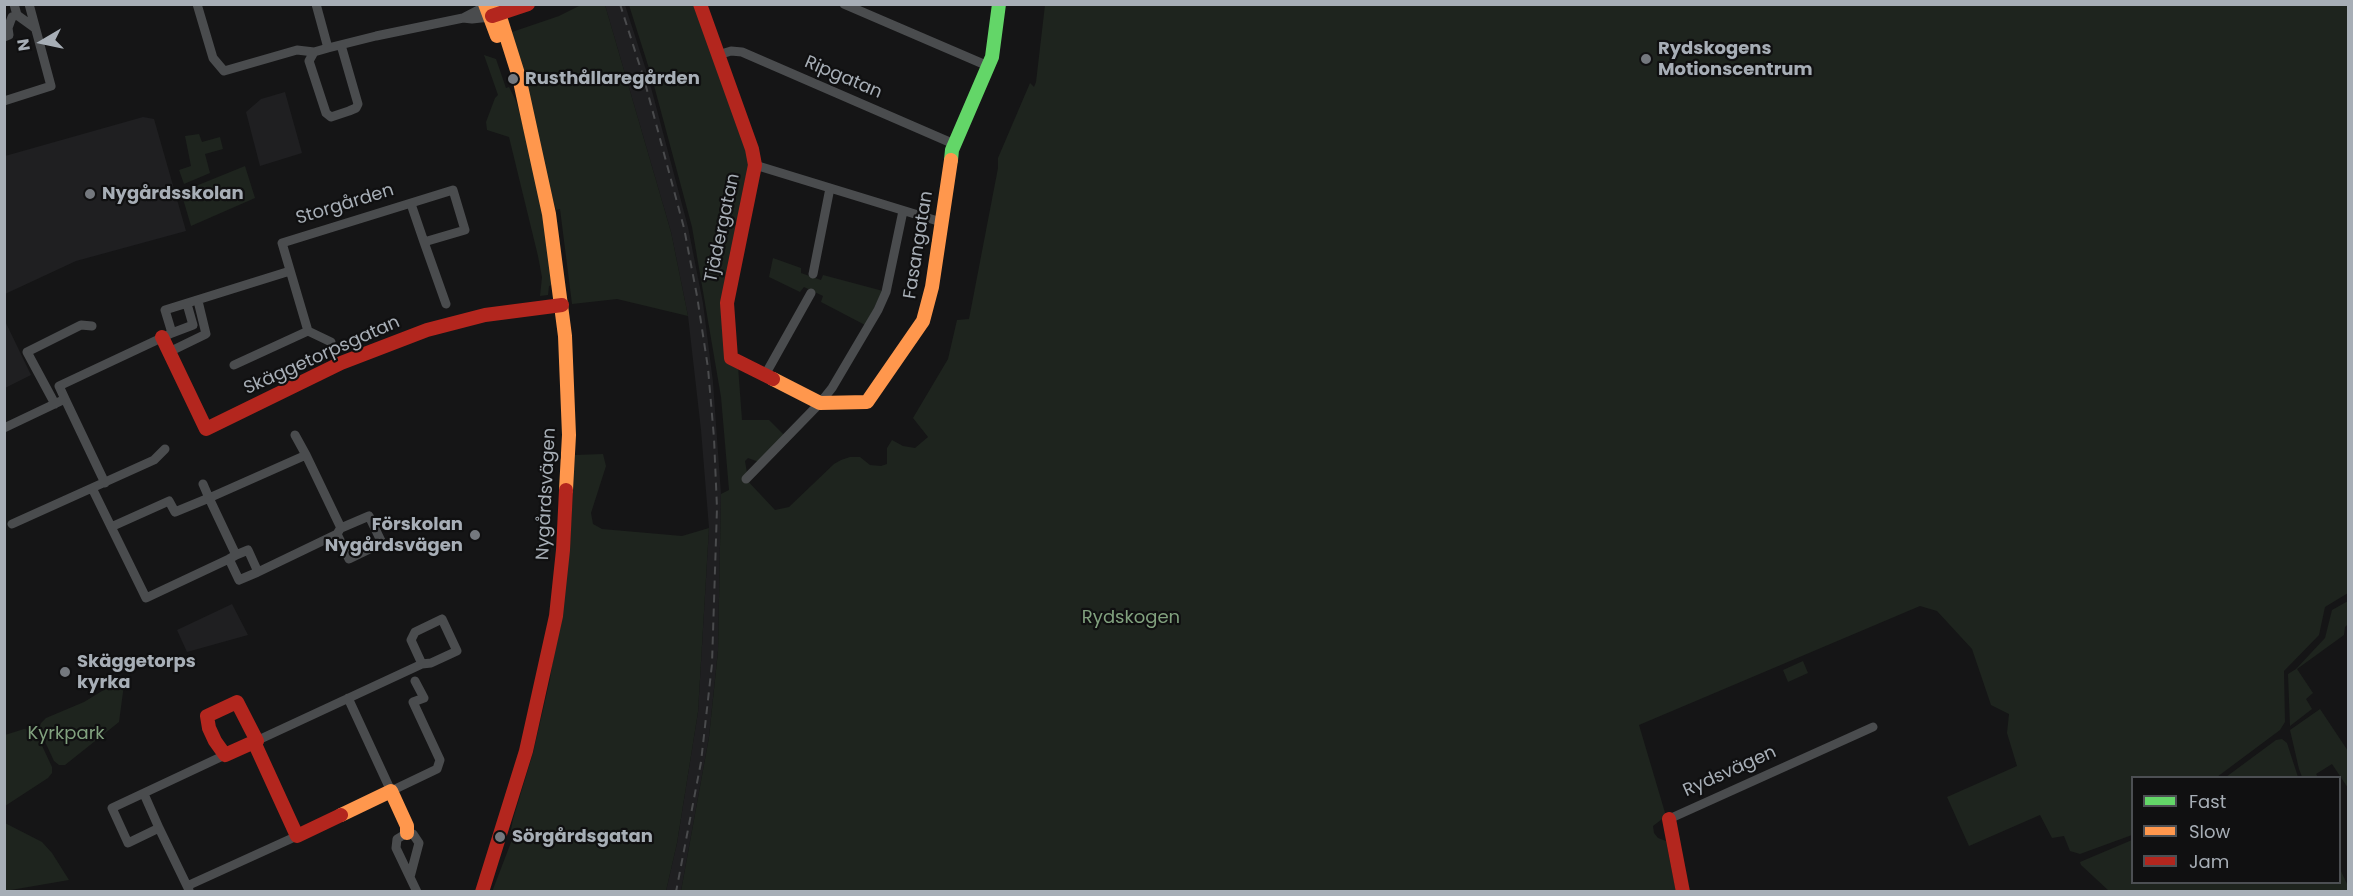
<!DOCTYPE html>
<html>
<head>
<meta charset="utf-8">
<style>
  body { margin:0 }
  #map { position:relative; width:2353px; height:896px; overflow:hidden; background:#151516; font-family:Poppins,sans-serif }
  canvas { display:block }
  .frame { position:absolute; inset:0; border:6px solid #a7aeb6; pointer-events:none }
  .legend { position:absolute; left:2131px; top:776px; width:210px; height:108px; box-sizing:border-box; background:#101011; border:2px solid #4c4f53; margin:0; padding:8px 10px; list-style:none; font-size:18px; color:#a7aeb6 }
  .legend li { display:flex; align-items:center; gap:12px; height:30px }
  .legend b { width:30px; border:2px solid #4c4f53 }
  .north { position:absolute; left:12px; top:12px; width:60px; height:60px; -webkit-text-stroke:4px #101011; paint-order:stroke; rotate:261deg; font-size:16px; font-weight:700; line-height:24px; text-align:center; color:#a7aeb6 }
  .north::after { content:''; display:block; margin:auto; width:21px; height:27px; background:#a7aeb6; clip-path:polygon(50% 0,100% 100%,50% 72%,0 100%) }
</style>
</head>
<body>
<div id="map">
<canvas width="2353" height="896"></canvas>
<div class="frame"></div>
<ul class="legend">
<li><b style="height:8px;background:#63d668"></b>Fast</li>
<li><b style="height:8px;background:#ff974d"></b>Slow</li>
<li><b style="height:8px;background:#b3261e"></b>Jam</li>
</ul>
<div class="north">N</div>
</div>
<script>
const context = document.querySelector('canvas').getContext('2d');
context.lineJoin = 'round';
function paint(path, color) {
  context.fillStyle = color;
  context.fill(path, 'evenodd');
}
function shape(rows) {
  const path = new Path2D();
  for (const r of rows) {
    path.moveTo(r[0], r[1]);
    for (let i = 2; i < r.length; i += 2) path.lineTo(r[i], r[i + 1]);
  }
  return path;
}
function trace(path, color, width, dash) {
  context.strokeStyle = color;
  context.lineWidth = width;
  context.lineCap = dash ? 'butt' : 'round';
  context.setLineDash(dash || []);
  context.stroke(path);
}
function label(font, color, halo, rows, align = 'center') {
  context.font = font + ' Poppins,sans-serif';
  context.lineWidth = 4.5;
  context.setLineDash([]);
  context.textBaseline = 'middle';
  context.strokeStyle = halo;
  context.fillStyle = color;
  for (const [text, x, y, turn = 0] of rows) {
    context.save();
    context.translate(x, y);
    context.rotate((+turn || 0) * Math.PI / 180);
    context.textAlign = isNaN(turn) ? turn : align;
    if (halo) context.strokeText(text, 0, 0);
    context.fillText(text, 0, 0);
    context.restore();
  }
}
const built = shape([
  [605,5,625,5,648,76,688,227,703,303,713,382,721,494,718,651,709,737,681,891,666,891,677,843,698,712,709,528,701,430,688,316,671,232],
  [285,92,302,153,260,166,246,112,261,99],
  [143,117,154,119,186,231,76,261,5,294,5,156],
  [5,321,31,375,5,388,4,388],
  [232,604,248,635,187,652,177,630]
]);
const green = shape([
  [581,5,605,5,671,232,688,316,617,299,572,304,560,209,556,210,551,193,512,32,559,16],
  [629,5,694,5,746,150,749,165,721,310,738,366,742,420,769,420,785,436,759,462,748,458,745,461,747,473,744,477,775,510,789,507,834,464,841,460,850,457,860,457,870,465,881,466,887,464,887,448,892,440,903,446,915,448,928,437,913,418,948,359,957,320,969,319,998,168,998,158,1030,83,1034,87,1036,82,1045,5,2348,5,2348,593,2325,607,2319,635,2284,671,2285,722,2280,730,2217,777,2132,778,2132,835,2080,854,2070,851,2064,836,2052,838,2040,815,1969,846,1947,797,2017,766,2007,733,2009,714,1991,705,1972,649,1937,611,1920,606,1639,725,1666,816,1653,826,1654,833,1658,838,1666,841,1676,891,681,891,709,737,718,651,721,494,729,490,721,397,692,227,652,78],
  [484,55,496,59,506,88,509,87,516,101,521,118,538,188,547,240,552,285,549,286,548,295,540,296,542,277,538,256,509,137,487,130,486,122,495,98,498,95],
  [199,134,202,142,220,137,223,149,205,154,210,173,184,184,179,170,191,166,185,136],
  [245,166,255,198,191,226,181,192],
  [773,258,801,268,801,273,821,280,823,275,883,291,865,325,821,302,823,296,804,287,800,292,769,277],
  [603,454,606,466,591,513,593,524,602,529,682,536,709,528,698,712,677,843,666,891,492,892,513,837,510,835,513,819,533,753,550,679,570,542,575,455],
  [2348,601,2348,624,2345,627,2344,635,2297,669,2313,693,2306,699,2312,709,2290,726,2288,674,2296,669,2325,638,2332,610],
  [1803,661,1808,673,1788,682,1783,670],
  [125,677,119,722,65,765,59,765,54,761,39,729,41,723,46,718,84,702],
  [2320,709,2348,751,2348,788,2332,764,2316,774,2318,777,2302,777,2299,769,2290,730],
  [24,729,30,730,37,735,52,767,52,773,48,778,5,806,5,735],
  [2282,739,2287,743,2298,777,2226,777,2276,740],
  [5,823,42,842,52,853,69,880,5,891],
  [2132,840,2132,882,2340,882,2340,869,2348,886,2348,891,2109,891,2081,865,2080,862]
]);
const street = shape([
  [14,4,17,15,35,28],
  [197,4,213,58,224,71,297,50,314,52],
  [316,4,328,48],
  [844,4,988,66],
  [463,18,472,19,490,17],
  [4,37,9,35,8,28,12,17,17,15],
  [341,45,358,104,356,108,349,111,331,117,326,113,309,61,314,52,328,48,376,36,463,18,486,6],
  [718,55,731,51,742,52,954,144],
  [4,101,51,86,29,4],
  [755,165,941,222],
  [424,242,446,304],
  [813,274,830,188],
  [172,333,193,325,187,304],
  [331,342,308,331,282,243,453,190,465,230,424,242,411,204],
  [169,352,206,334,198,301],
  [234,365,308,331],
  [765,375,811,293],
  [65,399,59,386,172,333,165,310,290,271],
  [55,404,27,352,81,325,92,326],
  [4,428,65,399,105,483],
  [306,455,341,528,369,516,382,543,349,559,337,534],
  [746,479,820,403,832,388,878,310,886,292,903,211],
  [203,484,209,498,306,455,295,435],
  [92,488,146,598,229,559],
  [12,524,154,460,165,449],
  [111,527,169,501,175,512,209,498,236,555,248,550,258,572,239,580,229,559,236,555],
  [258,572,337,534,340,529],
  [442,619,457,651,431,663,422,664,411,640,415,632,442,619],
  [348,698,391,791,437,769,440,760,413,702,424,698,415,681],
  [254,742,422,664],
  [144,794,159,828,128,843,112,808,225,755],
  [1669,819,1873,727],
  [159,828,189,890],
  [410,877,419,843,413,834,407,833,397,839,396,848,417,892],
  [187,886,297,836]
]);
const fast = shape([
  [951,160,952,150,992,57,999,4]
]);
const slow = shape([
  [485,4,497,36],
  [496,4,519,77,549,214,565,336,569,435,566,490],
  [773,379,820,403,867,402,923,321,932,287,951,160],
  [341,815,391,791,407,826,407,833]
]);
const jam = shape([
  [700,4,752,149,755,165,727,303,731,358,773,379],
  [492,16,528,4],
  [162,337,206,429,341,363,427,330,485,315,562,305],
  [257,741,237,702,207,716,209,728,215,741,225,755,254,742,297,836,341,815],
  [1669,819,1683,892],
  [482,892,526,751,556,616,563,550,566,490]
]);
const rail = shape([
  [620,4,644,79,684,228,697,296,708,368,714,438,717,508,712,664,701,762,676,892]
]);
const markers = [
  [1646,59,6,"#74787e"],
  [513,79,6,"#74787e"],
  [90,194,6,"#74787e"],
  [475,535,6,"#74787e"],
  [65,672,6,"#74787e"],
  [500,837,6,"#74787e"]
];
const poiNames = [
  ["Rydskogens",1658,49],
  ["Motionscentrum",1658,70],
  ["Rusthållaregården",525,79],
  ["Nygårdsskolan",102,194],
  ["Förskolan",463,525,"right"],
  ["Nygårdsvägen",463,546,"right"],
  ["Skäggetorps",77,662],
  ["kyrka",77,683],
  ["Sörgårdsgatan",512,837]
];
const streetNames = [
  ["Ripgatan",843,78,23],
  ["Storgården",345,205,-17],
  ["Tjädergatan",723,228,-78],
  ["Fasangatan",919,245,-81],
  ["Skäggetorpsgatan",322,356,-24],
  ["Nygårdsvägen",547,494,-87],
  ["Rydsvägen",1730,772,-24]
];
const parkNames = [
  ["Rydskogen",1131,618],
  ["Kyrkpark",66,734]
];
paint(built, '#1f1f21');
paint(green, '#1e241e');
trace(street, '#4a4c4e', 9);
trace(fast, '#63d668', 14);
trace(slow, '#ff974d', 14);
trace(jam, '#b3261e', 14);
trace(rail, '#4a4b4d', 2, [8, 6]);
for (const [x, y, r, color] of markers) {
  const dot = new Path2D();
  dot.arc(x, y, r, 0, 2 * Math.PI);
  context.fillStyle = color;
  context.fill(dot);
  trace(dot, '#101011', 2);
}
label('bold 18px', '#a7aeb6', '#101011', poiNames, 'left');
label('18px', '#a7aeb6', '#101011', streetNames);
label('18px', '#81a17e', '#101011', parkNames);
</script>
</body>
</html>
